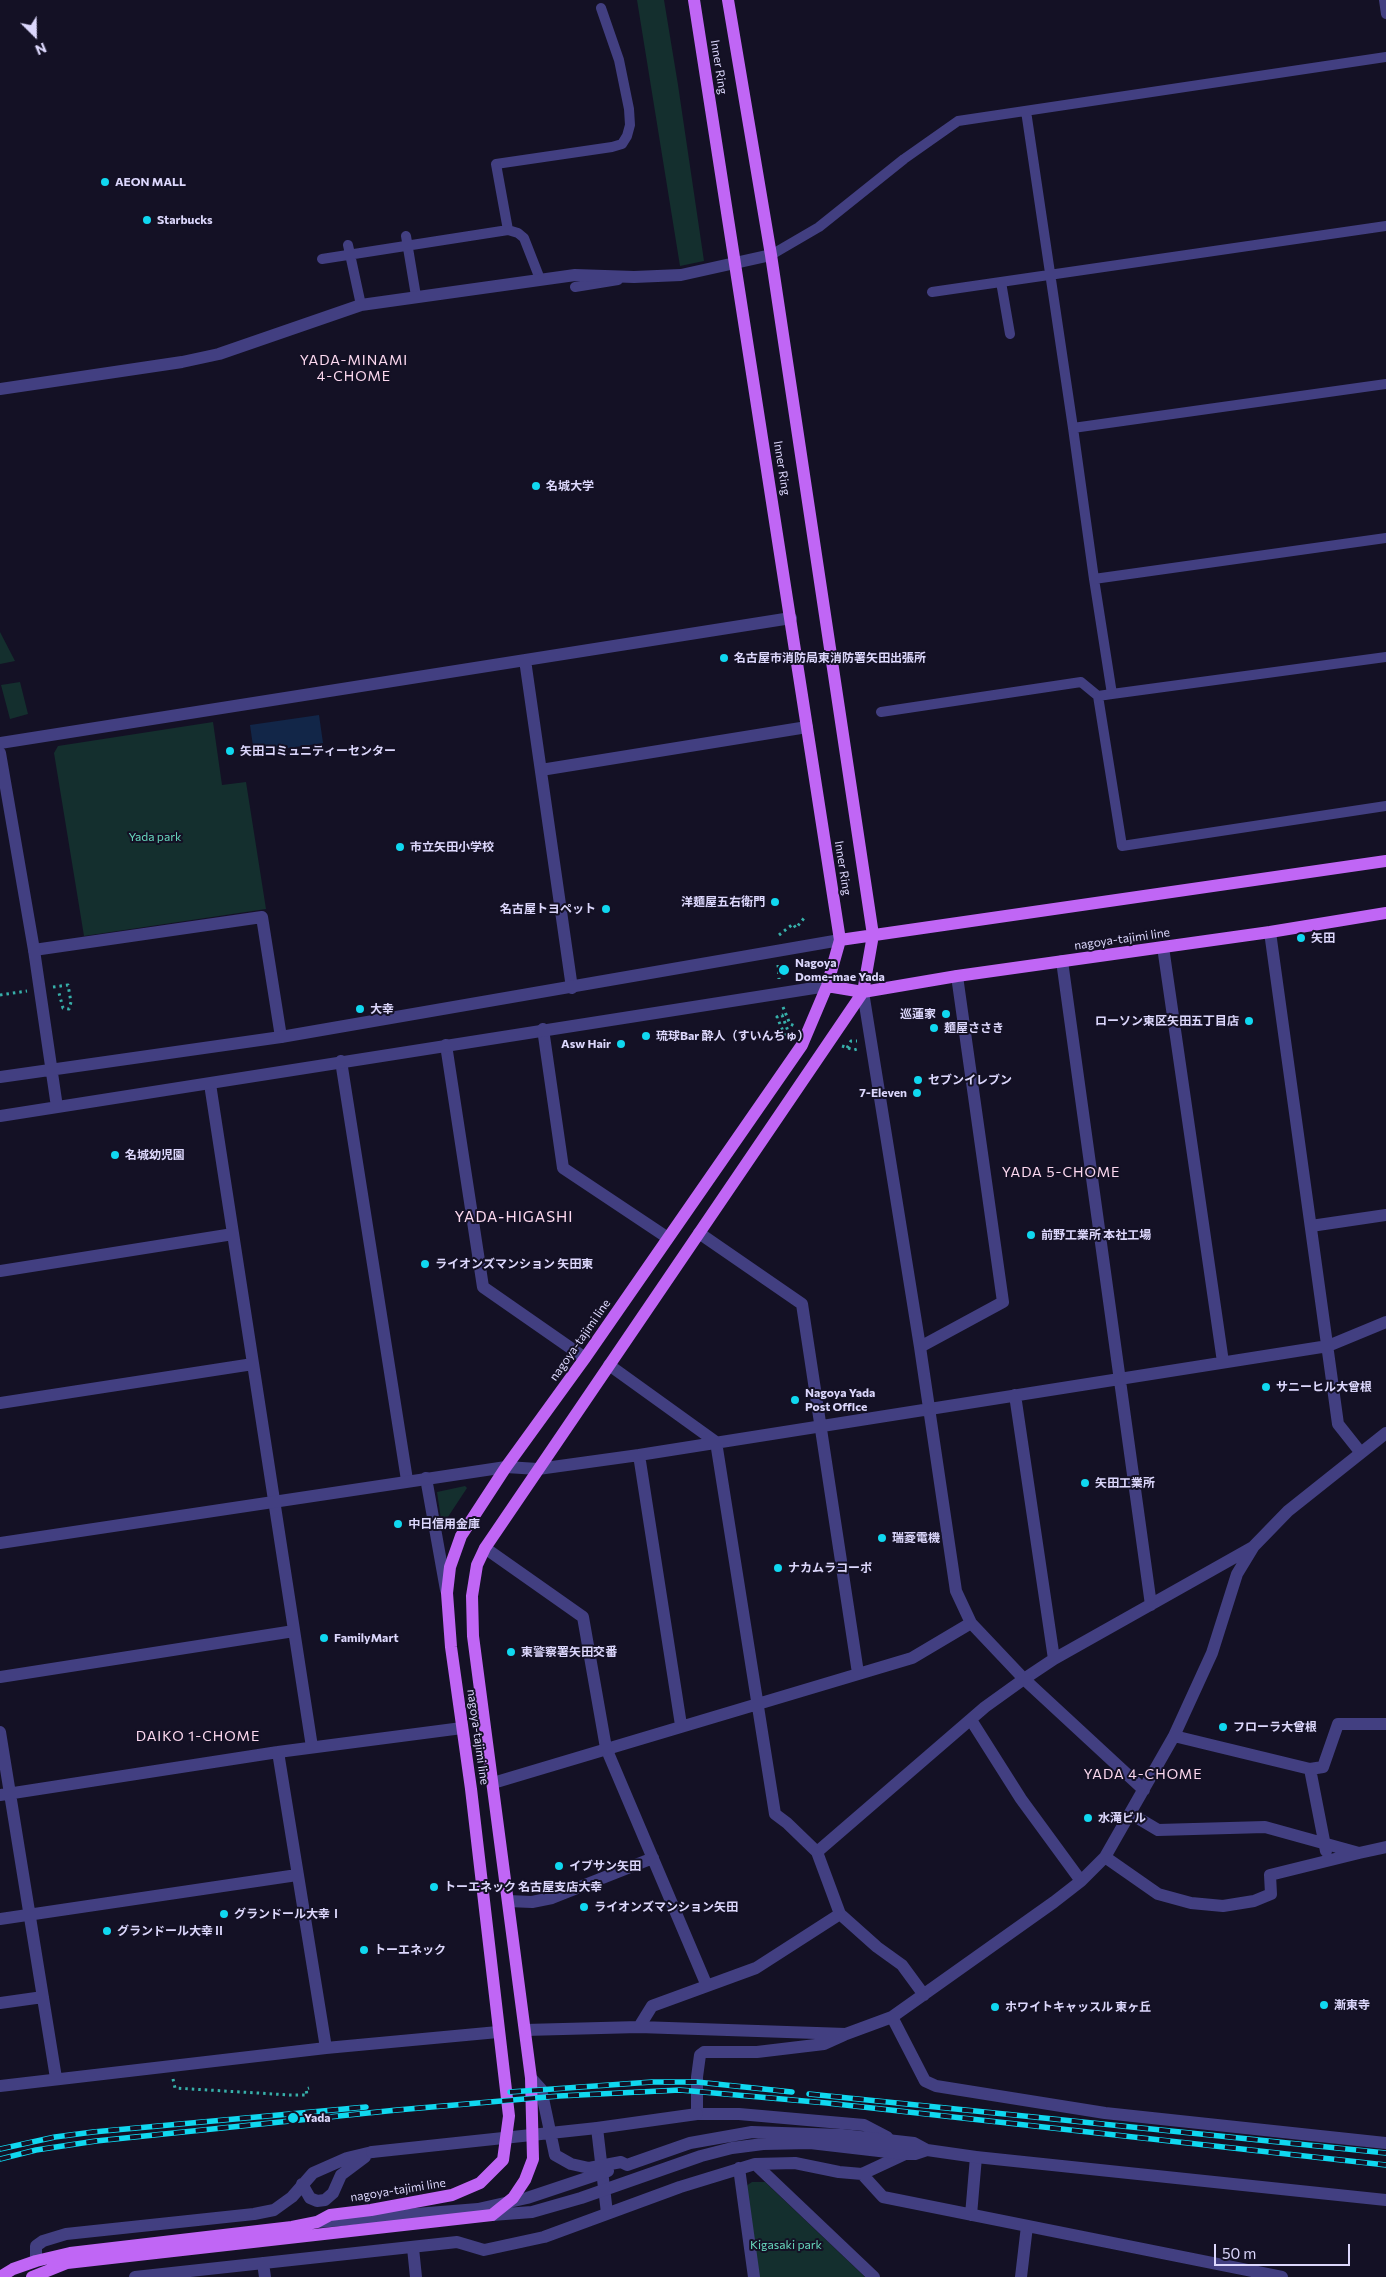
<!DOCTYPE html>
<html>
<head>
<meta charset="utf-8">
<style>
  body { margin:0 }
  #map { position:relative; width:1386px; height:2277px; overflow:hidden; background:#141125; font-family:Commissioner,sans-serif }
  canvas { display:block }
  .north { position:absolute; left:10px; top:10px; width:50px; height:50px; -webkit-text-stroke:4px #141125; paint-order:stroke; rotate:157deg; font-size:14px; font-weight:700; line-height:20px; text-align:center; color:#dcd7fc }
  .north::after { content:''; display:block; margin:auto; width:18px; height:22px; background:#dcd7fc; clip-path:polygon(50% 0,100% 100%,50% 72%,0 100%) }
  .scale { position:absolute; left:1214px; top:2244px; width:136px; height:22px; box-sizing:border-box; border:2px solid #dcd7fc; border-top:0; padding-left:6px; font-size:15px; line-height:18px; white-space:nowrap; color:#dcd7fc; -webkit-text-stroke:4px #141125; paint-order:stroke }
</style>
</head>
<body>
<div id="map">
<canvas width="1386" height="2277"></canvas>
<div class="north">N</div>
<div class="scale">50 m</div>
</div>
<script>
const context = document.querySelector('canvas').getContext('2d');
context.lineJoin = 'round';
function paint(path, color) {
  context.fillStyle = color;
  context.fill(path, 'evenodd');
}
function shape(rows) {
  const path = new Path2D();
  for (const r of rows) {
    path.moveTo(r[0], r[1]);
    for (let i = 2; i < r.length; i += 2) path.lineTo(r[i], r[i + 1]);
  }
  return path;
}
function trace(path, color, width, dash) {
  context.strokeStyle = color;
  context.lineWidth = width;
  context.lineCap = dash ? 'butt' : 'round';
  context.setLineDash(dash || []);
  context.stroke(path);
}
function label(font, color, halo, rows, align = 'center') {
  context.font = font + ' Commissioner,"Noto Sans JP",sans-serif';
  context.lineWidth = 4;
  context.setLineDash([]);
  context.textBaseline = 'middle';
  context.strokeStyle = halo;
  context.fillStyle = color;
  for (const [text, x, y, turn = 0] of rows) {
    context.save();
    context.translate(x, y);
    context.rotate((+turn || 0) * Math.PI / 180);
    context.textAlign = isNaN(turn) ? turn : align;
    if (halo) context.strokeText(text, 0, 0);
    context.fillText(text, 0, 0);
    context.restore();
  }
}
const green = shape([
  [637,0,664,0,678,85,704,261,680,266],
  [0,632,15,661,0,664],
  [20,682,28,714,10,719,1,685],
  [213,722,222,785,246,782,266,909,84,936,54,753,58,746],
  [465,1486,467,1488,442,1526,437,1492],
  [752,2182,765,2182,865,2277,759,2277,746,2186]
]);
const water = shape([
  [319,715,323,743,254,753,250,725]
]);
const path = shape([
  [779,935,793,924,796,928,805,917],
  [778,965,779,979],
  [53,987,68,985,71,1002,69,1009,63,1008,59,993],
  [0,995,27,991],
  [783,1007,790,1024,795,1026],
  [785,1036,777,1017,782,1015,788,1031],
  [842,1046,854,1050,857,1049],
  [847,1048,851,1041,857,1041],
  [173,2079,175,2088,290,2095,307,2095,306,2089,309,2088]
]);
const service = shape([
  [1384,0,1386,14],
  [1026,111,1073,428,1386,384],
  [508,230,496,164,612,147,622,144,627,136,630,125,629,109,619,60,601,8],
  [406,236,416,296],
  [348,245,361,305],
  [771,255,819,227,904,159,958,121,1386,57],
  [322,259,508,230,518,233,524,238,540,279],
  [1001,282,1010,334],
  [575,287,618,280],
  [932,292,1386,226],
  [1073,428,1094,579,1386,538],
  [1094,579,1112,694,1386,657],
  [1112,694,1098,696,1122,846,1386,806],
  [881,712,1081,682,1098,696]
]);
const minor = shape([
  [525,660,572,988],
  [0,743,791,618],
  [541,770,807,727],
  [1270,932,1338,1424,1361,1453],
  [1163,947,1223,1362],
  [34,950,262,917,281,1037],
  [1062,961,1151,1605],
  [863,992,920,1347,956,1591,971,1623,1024,1679,1144,1790],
  [543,1029,563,1168,668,1238],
  [446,1045,483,1287,585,1358],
  [341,1061,407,1480],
  [210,1084,312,1747],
  [1311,1226,1386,1215],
  [699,1233,802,1304,858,1673],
  [0,1271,233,1234],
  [920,1347,1003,1302,957,976],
  [609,1365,716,1442,775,1814,787,1823,817,1852,840,1914,877,1947,902,1965,924,1995],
  [1015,1395,1054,1659],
  [0,1403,253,1364],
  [639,1455,681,1725],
  [506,1467,538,1469,639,1455,1328,1346,1386,1322],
  [426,1478,446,1590],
  [485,1548,583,1617,606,1748,707,1986],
  [0,1677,294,1631],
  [971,1720,1021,1799,1081,1881],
  [0,1732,56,2078],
  [1174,1736,1310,1769,1323,1767,1338,1724,1386,1724],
  [278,1752,326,2048],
  [1310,1769,1326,1851],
  [493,1783,912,1658,971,1623],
  [0,1795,278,1752,462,1728],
  [1131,1814,1158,1830,1265,1827,1359,1853,1386,1847],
  [817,1852,985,1707,1024,1679,1054,1659,1253,1547],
  [1105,1857,1158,1894,1191,1903,1223,1906,1254,1901,1271,1894,1270,1875,1359,1853],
  [508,1901,532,1902,552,1898,653,1858],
  [0,1919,297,1875],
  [0,2003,43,1997],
  [892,2017,925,2081,936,2086,1105,2113,1386,2143],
  [639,2027,652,2006,756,1968,840,1914],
  [525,2030,639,2027,846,2034,892,2017,1054,1902,1081,1881,1105,1857,1174,1736,1212,1653,1237,1574,1254,1546,1288,1511,1386,1433],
  [844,2035,824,2044,757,2052,704,2052,700,2055,697,2077,697,2114,739,2114,864,2125,887,2137,890,2141],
  [0,2086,326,2048,498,2032],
  [597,2128,607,2213],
  [755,2164,874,2277],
  [739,2168,754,2277],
  [862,2174,883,2197,1282,2277],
  [302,2184,310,2198,317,2201,325,2200,333,2193,341,2175,365,2157],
  [971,2215,976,2157],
  [413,2248,416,2277],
  [36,2261,36,2246,43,2241,66,2234,254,2214,274,2210,292,2197,313,2173,347,2158,372,2152],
  [263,2263,265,2277],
  [135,2277,457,2242,484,2250,544,2237,680,2187,755,2164,795,2163,839,2172,862,2174,905,2154],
  [1021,2277,1027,2226]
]);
const tertiary = shape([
  [0,389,182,362,219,354,361,305,575,275,634,277,681,275,771,255],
  [0,753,34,950,57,1107],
  [0,1077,281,1037,840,940],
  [0,1116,827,986],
  [0,1543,506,1467],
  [531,2078,541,2089,555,2155,571,2164,589,2168,621,2162,627,2165,690,2143,752,2132,842,2135,914,2143,927,2150,976,2157,1386,2200],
  [372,2152,597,2128,697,2114],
  [492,2215,532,2212,581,2198,701,2156,732,2148,763,2144,810,2143,905,2154,915,2154,927,2150],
  [317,2222,478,2209,527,2198,608,2171]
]);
const primary = shape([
  [840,940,1386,861],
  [827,986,863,992,957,976,1270,932,1386,913],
  [0,2277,13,2269,36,2261,70,2253,292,2227,317,2222,330,2215,371,2210,452,2195,480,2183,503,2160,509,2116,471,1789,451,1647,447,1593,450,1567,461,1536,506,1467,585,1358,802,1045,827,986,840,940,694,0],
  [32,2277,67,2263,492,2215,513,2198,525,2180,533,2159,531,2078,473,1636,472,1596,477,1565,485,1548,863,992,873,935,771,255,728,0]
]);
const rail = shape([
  [510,2092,652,2082,697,2082,792,2092],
  [809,2094,1386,2153],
  [0,2149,55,2137,93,2132,366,2107],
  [0,2159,36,2150,96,2141,397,2110,559,2096,680,2090,827,2103,1386,2165]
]);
const markers = [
  [105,182,5,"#10d8f0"],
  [147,220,5,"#10d8f0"],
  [536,486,5,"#10d8f0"],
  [724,658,5,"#10d8f0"],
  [230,751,5,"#10d8f0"],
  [400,847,5,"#10d8f0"],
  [775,902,5,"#10d8f0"],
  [606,909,5,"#10d8f0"],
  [1301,938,5,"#10d8f0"],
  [784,970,6,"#10d8f0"],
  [360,1009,5,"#10d8f0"],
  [946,1014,5,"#10d8f0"],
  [1249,1021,5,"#10d8f0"],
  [934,1028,5,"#10d8f0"],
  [646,1036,5,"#10d8f0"],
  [621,1044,5,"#10d8f0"],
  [918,1080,5,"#10d8f0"],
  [917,1093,5,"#10d8f0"],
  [115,1155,5,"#10d8f0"],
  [1031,1235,5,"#10d8f0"],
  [425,1264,5,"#10d8f0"],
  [1266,1387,5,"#10d8f0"],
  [795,1400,5,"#10d8f0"],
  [1085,1483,5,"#10d8f0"],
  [398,1524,5,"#10d8f0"],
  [882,1538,5,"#10d8f0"],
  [778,1568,5,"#10d8f0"],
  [324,1638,5,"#10d8f0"],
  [511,1652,5,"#10d8f0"],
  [1223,1727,5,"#10d8f0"],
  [1088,1818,5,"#10d8f0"],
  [559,1866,5,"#10d8f0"],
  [434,1887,5,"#10d8f0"],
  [584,1907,5,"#10d8f0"],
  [224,1914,5,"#10d8f0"],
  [107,1931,5,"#10d8f0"],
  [364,1950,5,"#10d8f0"],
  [1324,2005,5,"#10d8f0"],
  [995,2007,5,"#10d8f0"],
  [293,2118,6,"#10d8f0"]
];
const streetNames = [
  ["Inner Ring",719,67,81],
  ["Inner Ring",782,468,81],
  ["Inner Ring",843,868,81],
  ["nagoya-tajimi line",1122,939,-8],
  ["nagoya-tajimi line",580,1340,-55],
  ["nagoya-tajimi line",478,1737,82],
  ["nagoya-tajimi line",398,2190,-9]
];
const poiNames = [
  ["AEON MALL",115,182],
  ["Starbucks",157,220],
  ["名城大学",546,486],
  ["名古屋市消防局東消防署矢田出張所",734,658],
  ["矢田コミュニティーセンター",240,751],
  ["市立矢田小学校",410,847],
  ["洋麺屋五右衛門",765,902,"right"],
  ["名古屋トヨペット",596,909,"right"],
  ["矢田",1311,938],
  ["Nagoya",795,963],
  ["Dome-mae Yada",795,977],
  ["大幸",370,1009],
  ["巡蓮家",936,1014,"right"],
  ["ローソン東区矢田五丁目店",1239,1021,"right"],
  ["麺屋ささき",944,1028],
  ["琉球Bar 酔人（すいんちゅ）",656,1036],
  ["Asw Hair",611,1044,"right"],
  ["セブンイレブン",928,1080],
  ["7-Eleven",907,1093,"right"],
  ["名城幼児園",125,1155],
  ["前野工業所 本社工場",1041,1235],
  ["ライオンズマンション 矢田東",435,1264],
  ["サニーヒル大曾根",1276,1387],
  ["Nagoya Yada",805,1393],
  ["Post Office",805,1407],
  ["矢田工業所",1095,1483],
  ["中日信用金庫",408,1524],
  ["瑞菱電機",892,1538],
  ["ナカムラコーポ",788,1568],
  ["FamilyMart",334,1638],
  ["東警察署矢田交番",521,1652],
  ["フローラ大曾根",1233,1727],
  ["水滝ビル",1098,1818],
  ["イブサン矢田",569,1866],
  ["トーエネック 名古屋支店大幸",444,1887],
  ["ライオンズマンション矢田",594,1907],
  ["グランドール大幸Ⅰ",234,1914],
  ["グランドール大幸Ⅱ",117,1931],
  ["トーエネック",374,1950],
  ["漸東寺",1334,2005],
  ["ホワイトキャッスル 東ヶ丘",1005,2007],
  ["Yada",304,2118]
];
const parkNames = [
  ["Yada park",155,837],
  ["Kigasaki park",786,2245]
];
const neighbourhoodNames = [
  ["YADA-MINAMI",354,360],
  ["4-CHOME",354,376],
  ["YADA 5-CHOME",1061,1172],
  ["DAIKO 1-CHOME",198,1736],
  ["YADA 4-CHOME",1143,1774]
];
const quarterNames = [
  ["YADA-HIGASHI",514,1217]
];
paint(green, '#142f2e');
paint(water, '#122648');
trace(path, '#37b0aa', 3, [2.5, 4]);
trace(service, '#423f81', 10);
trace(minor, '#423f81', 12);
trace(tertiary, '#423f81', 12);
trace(primary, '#c066f5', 12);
trace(rail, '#10d8f0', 5.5);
trace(rail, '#141125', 4, [11]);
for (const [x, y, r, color] of markers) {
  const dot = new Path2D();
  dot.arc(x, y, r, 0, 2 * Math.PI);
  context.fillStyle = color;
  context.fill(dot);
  trace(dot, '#141125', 2);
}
label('12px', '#dcd7fc', '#141125', streetNames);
label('bold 12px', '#dcd7fc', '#141125', poiNames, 'left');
label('12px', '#67d8bd', '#141125', parkNames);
context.letterSpacing = '1px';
label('14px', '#fdd9f0', '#141125', neighbourhoodNames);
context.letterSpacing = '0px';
context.letterSpacing = '1px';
label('15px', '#fdd9f0', '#141125', quarterNames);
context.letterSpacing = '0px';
</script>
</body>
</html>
